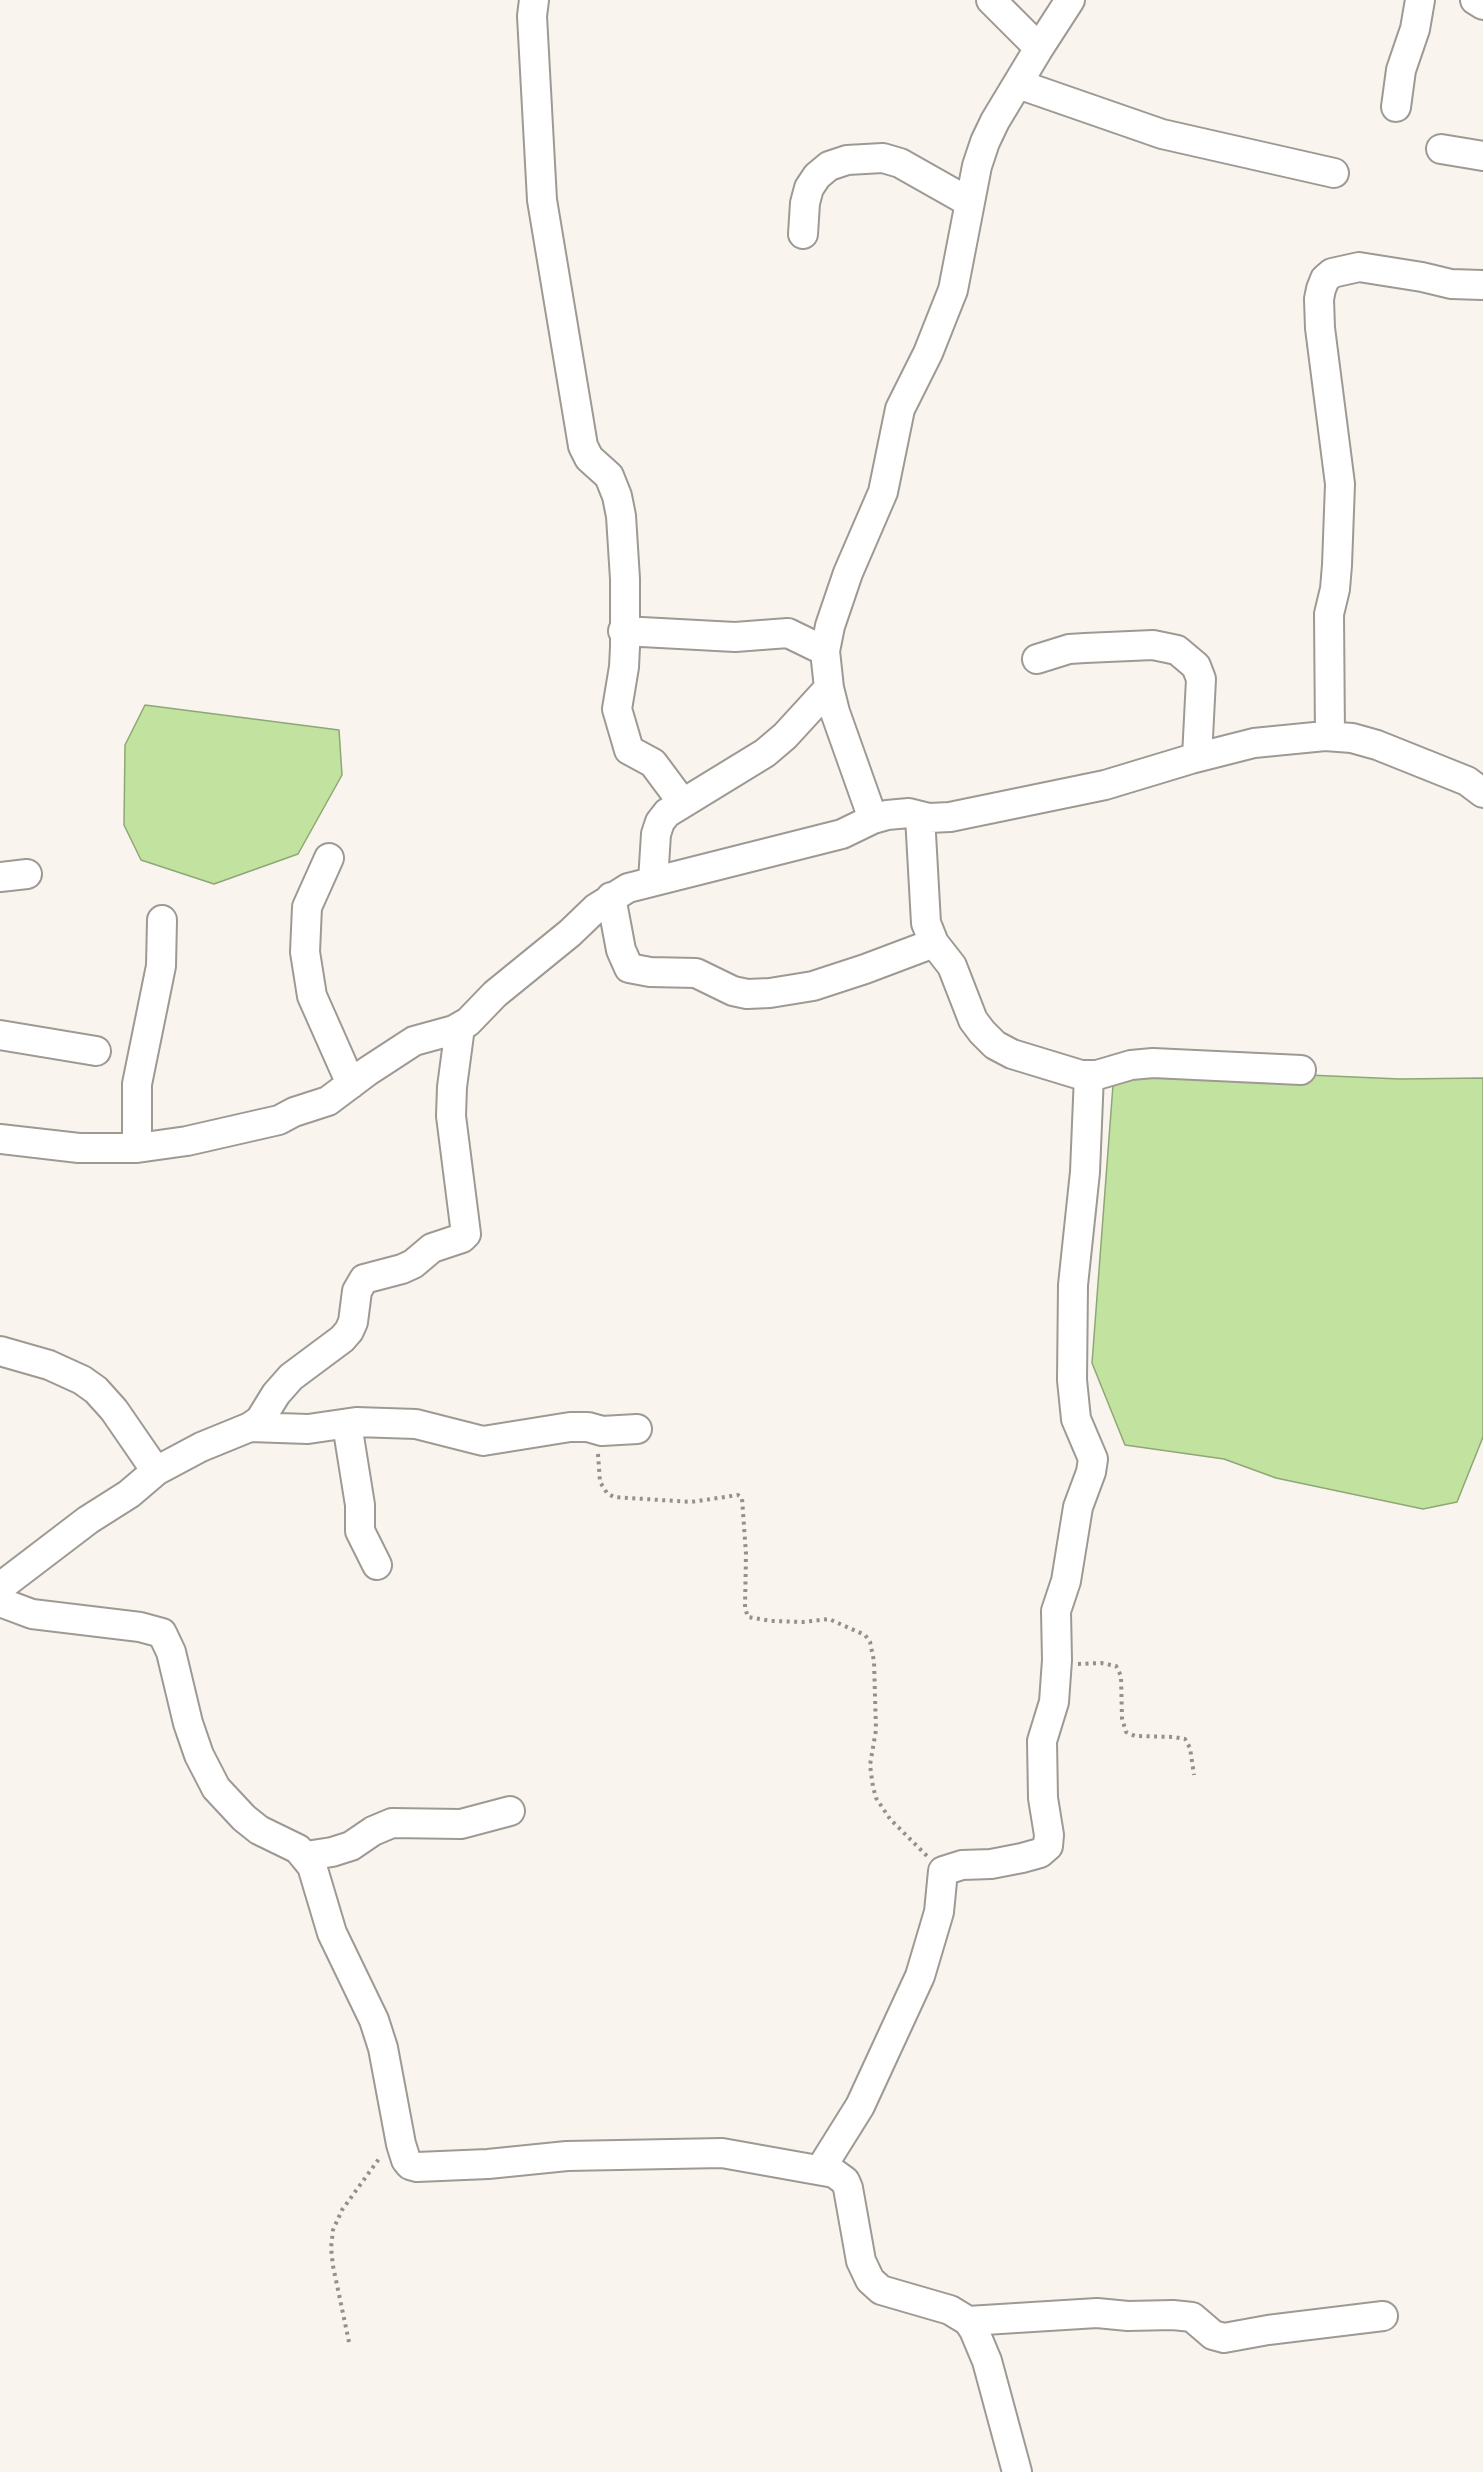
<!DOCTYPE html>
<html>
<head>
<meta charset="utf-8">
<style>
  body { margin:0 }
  canvas { display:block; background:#faf4ef }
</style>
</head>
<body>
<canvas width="1483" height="2472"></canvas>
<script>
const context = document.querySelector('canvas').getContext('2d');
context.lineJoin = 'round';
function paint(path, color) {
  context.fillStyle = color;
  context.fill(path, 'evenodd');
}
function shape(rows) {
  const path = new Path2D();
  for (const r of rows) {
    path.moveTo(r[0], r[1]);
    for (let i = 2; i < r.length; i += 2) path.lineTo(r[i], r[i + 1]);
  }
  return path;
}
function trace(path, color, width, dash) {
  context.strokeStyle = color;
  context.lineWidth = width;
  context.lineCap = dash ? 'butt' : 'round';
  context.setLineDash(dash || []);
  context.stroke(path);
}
const water = shape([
  [145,705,339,730,342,775,298,854,214,884,141,860,124,825,125,745,145,705],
  [1170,1069,1400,1079,1483,1078,1483,1437,1457,1502,1423,1509,1276,1478,1224,1459,1125,1445,1092,1363,1113,1085,1128,1071,1170,1069]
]);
const path = shape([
  [598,1454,600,1482,607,1493,614,1497,691,1502,738,1495,742,1498,746,1554,745,1608,748,1617,771,1621,803,1622,829,1619,865,1635,870,1642,874,1661,876,1730,870,1765,873,1787,876,1798,890,1819,927,1856],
  [1078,1664,1101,1663,1116,1666,1121,1676,1122,1718,1126,1732,1135,1736,1174,1737,1185,1739,1190,1748,1194,1775],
  [349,2342,333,2266,331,2248,333,2230,342,2210,381,2156]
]);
const minor = shape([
  [534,0,532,16,542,200,583,446,589,458,609,476,617,496,621,516,625,579,625,647,624,667,617,709,629,750,653,763,682,802],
  [991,0,1039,48],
  [1475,0,1483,5],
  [1018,84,1162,134,1334,173],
  [1396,107,1401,70,1415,29,1420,0],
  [1441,149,1483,156],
  [803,234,805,203,809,188,817,176,829,166,847,160,883,158,900,163,969,202],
  [623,631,735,637,788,633,825,651],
  [1037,659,1069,649,1085,648,1153,645,1177,650,1196,666,1201,679,1197,757],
  [1330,736,1329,614,1335,589,1337,565,1340,484,1320,328,1319,299,1321,289,1325,279,1332,273,1359,267,1422,277,1451,284,1483,285],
  [920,816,926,923,934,943,952,966,973,1020,982,1032,995,1045,1012,1054,1081,1075,1097,1075,1131,1065,1153,1063,1301,1070],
  [873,819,835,712,829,688,825,651,830,626,848,573,883,492,900,409,928,353,953,290,977,166,985,142,995,121,1039,48,1070,0],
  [329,858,307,907,305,952,312,996,351,1084],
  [0,877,27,874],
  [653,881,656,834,660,822,667,813,765,753,785,736,829,688],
  [611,897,621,950,629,968,650,972,696,973,733,991,747,994,770,993,813,986,865,969,934,943],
  [0,1035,96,1051],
  [0,1139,79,1148,137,1148,187,1141,279,1120,294,1112,328,1101,368,1071,414,1041,454,1030,468,1022,495,994,570,933,596,908,628,888,842,834,873,819,887,815,909,813,929,818,950,817,1105,785,1191,759,1254,743,1325,736,1352,738,1377,745,1467,781,1483,793],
  [137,1148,137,1084,161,966,162,920],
  [0,1351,49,1365,82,1380,96,1390,114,1410,156,1471],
  [347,1424,360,1505,360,1531,377,1565],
  [250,1427,308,1429,356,1422,416,1424,483,1441,570,1427,588,1427,602,1431,637,1429],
  [0,1587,88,1520,129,1494,156,1471,201,1447,250,1427,260,1420,276,1394,291,1377,342,1339,349,1331,353,1322,357,1291,364,1279,402,1269,413,1264,432,1248,462,1238,466,1234,451,1116,452,1087,460,1027],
  [0,1602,32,1614,140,1627,162,1633,171,1652,188,1723,199,1755,216,1788,244,1818,259,1830,298,1849,312,1866,332,1933,374,2020,383,2048,401,2144,406,2160,410,2165,417,2167,488,2164,567,2156,722,2153,834,2173,845,2181,848,2188,861,2261,870,2280,881,2290,950,2310,968,2321,974,2330,987,2361,1017,2472],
  [306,1856,332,1852,351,1846,373,1831,392,1823,461,1824,510,1811],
  [820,2170,860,2106,920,1976,939,1912,943,1871,962,1865,991,1864,1022,1858,1040,1853,1048,1846,1049,1835,1043,1798,1042,1741,1054,1702,1057,1660,1056,1611,1066,1581,1078,1507,1091,1472,1093,1459,1076,1419,1072,1380,1073,1285,1085,1172,1089,1075],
  [968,2321,1097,2313,1128,2316,1173,2315,1192,2317,1213,2335,1224,2338,1268,2330,1383,2316]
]);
paint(water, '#c1e39f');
trace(water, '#8fa676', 1.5);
trace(minor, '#9e9993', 32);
trace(path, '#94908c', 4, [3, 4.5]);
trace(minor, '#fff', 28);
</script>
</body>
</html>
